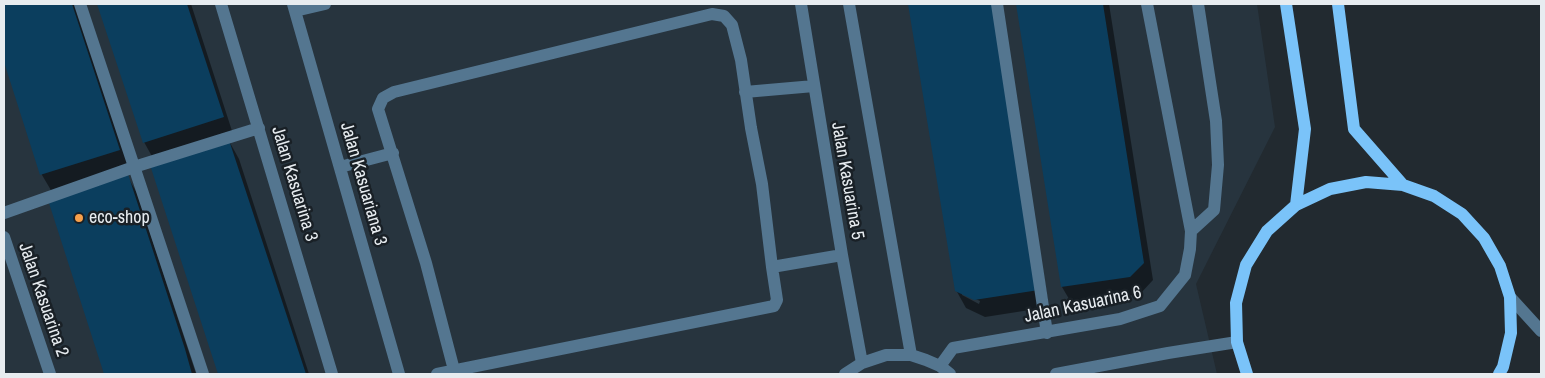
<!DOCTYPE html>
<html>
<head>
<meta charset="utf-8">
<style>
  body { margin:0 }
  #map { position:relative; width:1545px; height:378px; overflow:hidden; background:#222a30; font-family:"Archivo Narrow",sans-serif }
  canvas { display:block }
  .frame { position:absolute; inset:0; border:5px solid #e7ecf0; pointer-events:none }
</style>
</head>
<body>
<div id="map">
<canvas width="1545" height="378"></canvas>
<div class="frame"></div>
</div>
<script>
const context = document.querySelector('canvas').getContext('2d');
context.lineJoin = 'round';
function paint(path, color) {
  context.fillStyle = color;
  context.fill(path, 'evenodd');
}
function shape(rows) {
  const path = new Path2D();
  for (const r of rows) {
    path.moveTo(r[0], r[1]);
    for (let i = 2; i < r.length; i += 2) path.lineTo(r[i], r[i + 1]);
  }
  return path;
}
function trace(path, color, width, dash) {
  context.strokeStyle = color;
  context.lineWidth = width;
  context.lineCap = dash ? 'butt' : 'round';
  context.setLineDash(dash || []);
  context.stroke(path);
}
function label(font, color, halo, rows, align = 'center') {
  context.font = font + ' "Archivo Narrow",sans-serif';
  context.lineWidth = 5;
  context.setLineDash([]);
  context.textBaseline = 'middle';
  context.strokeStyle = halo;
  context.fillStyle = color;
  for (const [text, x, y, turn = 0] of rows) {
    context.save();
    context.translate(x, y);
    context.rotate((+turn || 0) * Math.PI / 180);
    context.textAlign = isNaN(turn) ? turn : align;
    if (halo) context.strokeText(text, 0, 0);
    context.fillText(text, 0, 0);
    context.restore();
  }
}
const built = shape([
  [4,4,1257,4,1275,127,1196,284,1217,374,4,374]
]);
const shadow = shape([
  [4,4,76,4,129,168,52,192,42,175,4,58],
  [99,4,191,4,233,134,154,160,144,142],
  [909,4,999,4,1049,307,985,317,966,308,956,290],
  [962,293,980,301,979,304,962,295],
  [1018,4,1109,4,1153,280,1140,294,1072,304,1062,287],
  [229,141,239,159,309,374,220,374,151,166],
  [127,176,137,193,196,374,105,374,49,201]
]);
const building = shape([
  [4,4,72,4,120,150,40,175,4,62],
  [97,4,187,4,224,117,143,143],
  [908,4,993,4,1039,290,974,300,955,291],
  [1016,4,1103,4,1144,263,1130,277,1061,287],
  [229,140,306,374,218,374,150,165],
  [128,174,185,349,192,374,104,374,48,200]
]);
const minor = shape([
  [80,4,203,374],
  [221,4,332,374],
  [293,4,399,374],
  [801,4,842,255,862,363],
  [849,4,911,355],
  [997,4,1047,333],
  [295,11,325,4],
  [745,92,814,86],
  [340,167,393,153],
  [4,213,134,167,259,128],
  [1191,231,1214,210,1218,165,1216,121,1198,4],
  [4,237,50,374],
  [772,267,842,255],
  [1510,297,1541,331],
  [940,366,953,348,1120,319,1160,306,1185,275,1190,249,1191,231,1147,4],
  [437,374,774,306,777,300,772,267,762,184,751,128,741,60,732,25,724,16,712,14,394,92,383,98,378,109,426,263,454,370],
  [845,374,862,363,886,355,911,355,926,360,940,366,950,374],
  [1056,374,1168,353,1237,342]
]);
const major = shape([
  [1286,4,1305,129,1296,205],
  [1338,4,1354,129,1403,185],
  [1247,374,1237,342,1236,303,1246,265,1267,231,1296,205,1330,189,1366,182,1403,185,1434,196,1462,214,1484,238,1500,266,1510,297,1511,333,1503,367,1499,374]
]);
const markers = [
  [79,218,5,"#f8a04b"]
];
const streetNames = [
  ["Jalan Kasuarina 5",847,181,80],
  ["Jalan Kasuarina 3",294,184,73],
  ["Jalan Kasuariana 3",363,184,74],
  ["Jalan Kasuarina 2",43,300,71],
  ["Jalan Kasuarina 6",1083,305,-12]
];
const poiNames = [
  ["eco-shop",89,218]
];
paint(built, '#27343e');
paint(shadow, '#0007');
paint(building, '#0b3e5e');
trace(minor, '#547690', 12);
trace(major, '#7ac3f9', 12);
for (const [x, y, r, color] of markers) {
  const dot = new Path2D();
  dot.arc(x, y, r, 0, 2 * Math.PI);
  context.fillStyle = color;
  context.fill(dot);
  trace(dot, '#192026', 2);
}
label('18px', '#e7ecf0', '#192026', streetNames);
label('18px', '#e7ecf0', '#192026', poiNames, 'left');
</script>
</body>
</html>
